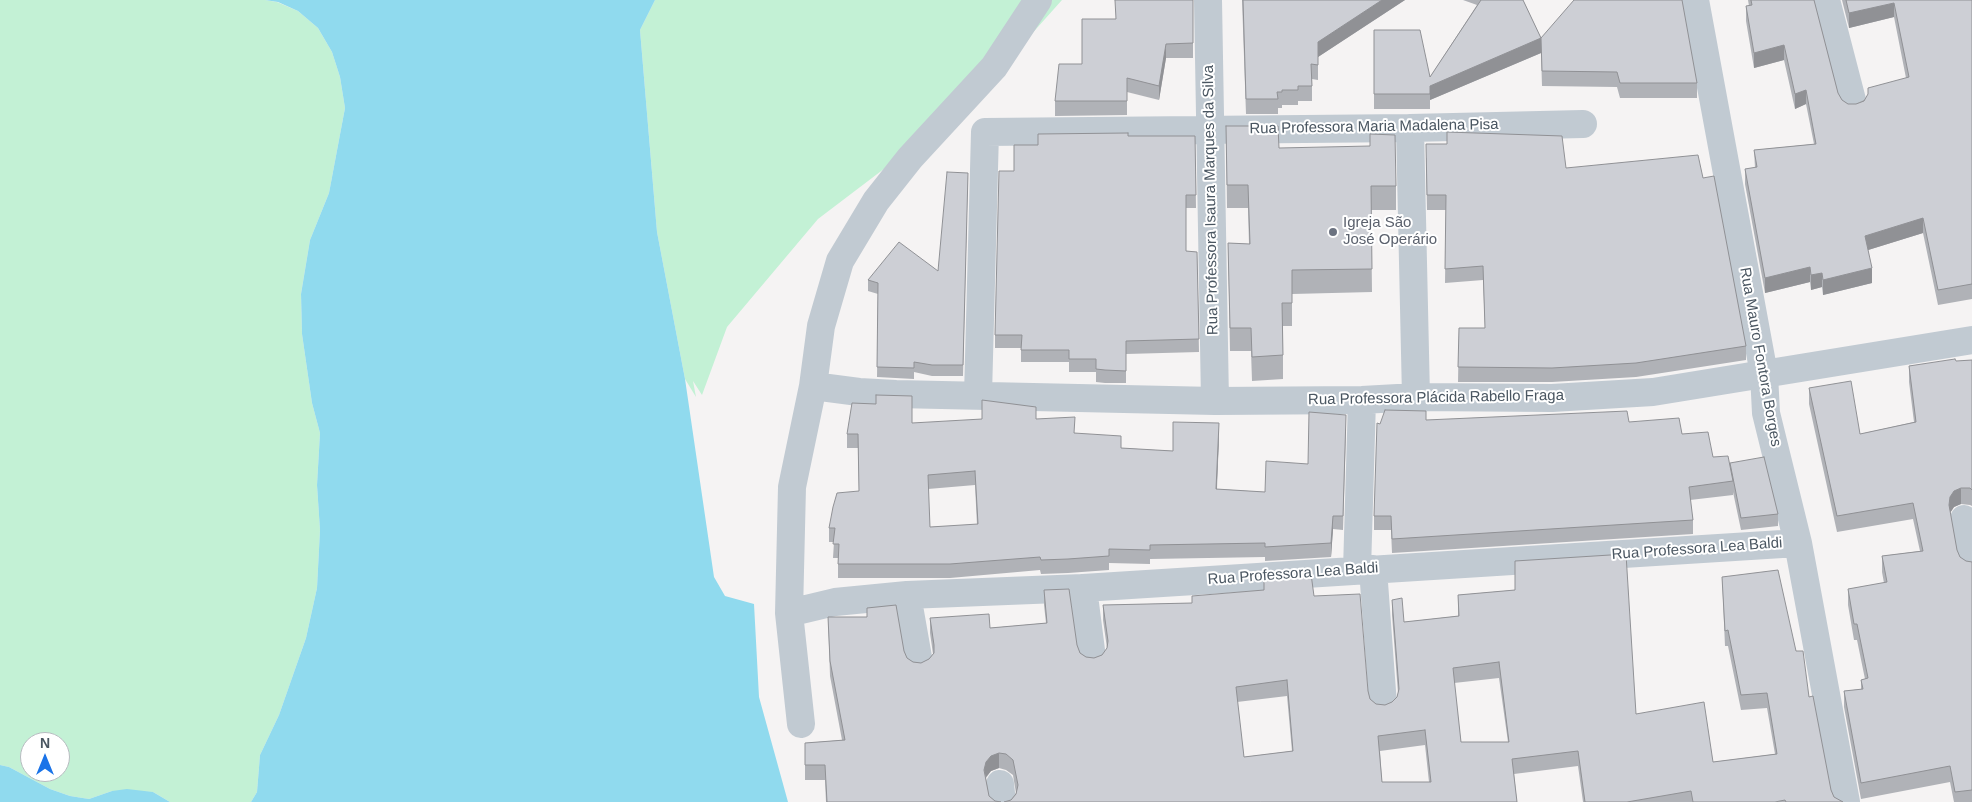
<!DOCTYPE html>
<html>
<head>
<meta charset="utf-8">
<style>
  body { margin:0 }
  #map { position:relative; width:1972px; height:802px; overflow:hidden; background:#f5f3f3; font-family:Arial,sans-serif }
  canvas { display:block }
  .north { position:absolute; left:20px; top:732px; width:50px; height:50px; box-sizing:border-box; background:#fff; border:1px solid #b7bbc0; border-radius:50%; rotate:0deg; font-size:14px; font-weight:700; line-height:20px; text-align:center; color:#4a5661 }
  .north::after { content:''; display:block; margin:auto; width:18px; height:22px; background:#1a73e8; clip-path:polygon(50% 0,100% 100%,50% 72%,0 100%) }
</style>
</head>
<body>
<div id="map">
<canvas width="1972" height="802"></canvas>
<div class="north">N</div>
</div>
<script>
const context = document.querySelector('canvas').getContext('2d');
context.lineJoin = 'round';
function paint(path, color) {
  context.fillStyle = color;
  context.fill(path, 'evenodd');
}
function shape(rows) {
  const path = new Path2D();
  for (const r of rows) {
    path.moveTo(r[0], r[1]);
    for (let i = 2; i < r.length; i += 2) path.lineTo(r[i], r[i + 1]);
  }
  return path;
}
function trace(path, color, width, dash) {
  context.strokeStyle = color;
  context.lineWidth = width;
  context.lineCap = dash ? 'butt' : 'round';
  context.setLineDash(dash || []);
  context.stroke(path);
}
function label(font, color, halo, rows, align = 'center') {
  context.font = font + ' Arial,sans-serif';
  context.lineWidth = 4;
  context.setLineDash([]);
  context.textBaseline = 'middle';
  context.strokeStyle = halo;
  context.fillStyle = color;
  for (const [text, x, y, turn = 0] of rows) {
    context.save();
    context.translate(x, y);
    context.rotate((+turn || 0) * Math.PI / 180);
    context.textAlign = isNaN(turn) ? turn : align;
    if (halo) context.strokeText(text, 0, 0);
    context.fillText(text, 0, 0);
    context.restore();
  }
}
const green = shape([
  [0,0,265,0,277,2,298,11,318,28,332,52,340,77,345,108,329,193,310,240,301,294,302,334,312,403,320,433,317,485,320,530,317,588,306,638,279,715,260,755,257,792,251,802,170,802,153,792,112,791,89,799,70,796,50,789,9,767,0,765],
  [30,742,60,742,60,772,30,772],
  [655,0,1062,0,986,85,897,159,818,219,727,327,702,395,693,381,696,397,685,379,657,232,640,30]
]);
const water = shape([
  [265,0,655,0,640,30,657,232,685,379,714,577,725,596,754,604,759,697,788,802,251,802,257,792,260,755,279,715,306,638,317,588,320,530,317,485,320,433,312,403,302,334,301,294,310,240,329,193,345,108,340,77,332,52,318,28,298,11,278,2],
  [0,765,9,767,50,789,70,796,89,799,112,791,127,789,153,792,170,802,0,802]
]);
const minor = shape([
  [1208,0,1215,401],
  [1695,0,1764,374,1766,413,1798,543,1846,802],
  [1826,0,1853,104],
  [1410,128,1416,397],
  [813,386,859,392,896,394,1215,401,1362,400,1416,397,1552,398,1653,392,1972,340],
  [978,395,985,132,1410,128,1583,124],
  [1964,519,1972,563],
  [1373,569,1383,705],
  [1357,570,1362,400],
  [1083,588,1092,658],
  [907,595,919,663],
  [789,613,835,602,907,595,1083,588,1798,543],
  [801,724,789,613,792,487,813,386,821,326,840,261,876,201,910,158,994,67,1038,0],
  [1000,784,1002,802]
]);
const wall = shape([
  [1193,0,1193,58,1166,58,1159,100,1127,92,1127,115,1055,116,1055,101,1115,19],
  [1242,0,1405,0,1318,57,1318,80,1312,79,1312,101,1298,101,1298,105,1282,105,1282,108,1278,108,1278,114,1246,114],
  [1463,0,1523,0,1541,38,1697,83,1697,98,1620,98,1617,87,1542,86,1541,53,1430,100,1430,109,1374,109,1374,30,1430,77,1477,5],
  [1748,0,1814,0,1838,93,1842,100,1848,104,1856,104,1906,78,1894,17,1849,28,1842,0,1972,0,1972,299,1938,305,1923,233,1868,250,1872,283,1823,295,1822,287,1811,290,1810,282,1765,293,1745,184,1745,169,1755,168,1754,150,1814,144,1806,104,1795,109,1784,60,1754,68,1746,21,1746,6,1749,6],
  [1226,126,1279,148,1396,186,1396,210,1371,210,1372,292,1292,294,1292,326,1283,326,1283,379,1252,381,1251,351,1230,351,1228,243,1249,244,1248,208,1227,208],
  [1128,136,1195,136,1196,208,1186,208,1186,251,1197,252,1199,352,1126,354,1126,383,1105,383,1096,382,1096,372,1069,372,1069,362,1021,362,1021,348,995,348,995,335,1014,171,1038,145],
  [1426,158,1566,168,1703,178,1746,346,1746,360,1636,377,1552,382,1458,382,1459,328,1485,328,1483,280,1445,283,1446,210,1427,210],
  [968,173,963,376,932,376,914,372,914,379,877,377,878,294,868,291,868,280,938,271],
  [1972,360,1972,506,1970,505,1961,504,1954,507,1950,513,1957,550,1960,557,1966,561,1972,562,1972,802,1954,802,1950,782,1861,799,1844,707,1844,691,1861,689,1861,680,1865,679,1857,640,1854,640,1848,605,1848,589,1884,583,1882,572,1882,556,1920,551,1913,519,1837,532,1809,404,1809,388,1860,434,1914,422,1909,382,1909,366],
  [982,400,1036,419,1075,433,1121,448,1173,451,1219,437,1217,489,1265,492,1308,464,1346,429,1343,530,1333,529,1331,557,1265,561,1265,557,1150,559,1150,564,1109,563,1109,570,1068,573,1041,574,1040,570,950,578,838,578,838,558,833,558,834,542,829,542,829,528,859,491,858,448,847,448,847,434,982,419],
  [975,485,977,525,930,527,928,489],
  [1426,420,1629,422,1682,434,1713,457,1730,464,1778,514,1778,526,1741,530,1733,492,1733,495,1690,500,1693,520,1693,534,1392,553,1391,530,1374,530,1374,516,1380,424],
  [1515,561,1636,714,1713,762,1775,754,1767,708,1741,710,1728,646,1725,646,1722,577,1796,651,1809,697,1831,790,1834,797,1843,802,1583,802,1578,766,1514,774,1517,802,1011,800,1016,793,1013,775,1006,770,999,768,991,771,986,778,989,796,995,801,1001,802,826,802,825,780,805,780,805,743,842,740,830,676,828,617,867,617,867,608,904,651,907,658,913,662,921,663,929,659,933,654,930,633,930,618,990,628,1046,623,1044,605,1044,590,1077,645,1080,653,1086,657,1094,658,1102,655,1107,648,1103,620,1103,605,1192,603,1314,596,1368,691,1370,699,1376,704,1385,705,1392,702,1397,697,1398,693,1392,615,1392,600,1404,622,1458,616,1458,595,1515,590],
  [1499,678,1508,742,1461,742,1454,683],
  [1287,696,1292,751,1244,757,1237,702],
  [1425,745,1429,782,1382,782,1380,751]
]);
const shadedWall = shape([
  [1382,0,1405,0,1318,57,1318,42],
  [1894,3,1894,17,1849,28,1849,13],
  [1541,38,1541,53,1430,100,1430,86],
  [1166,44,1166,58,1159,100,1159,86],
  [1784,45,1784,60,1754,68,1754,53],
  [1806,90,1806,104,1795,109,1795,94],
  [1923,218,1923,233,1865,251,1865,236],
  [1810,267,1810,282,1765,293,1765,278],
  [1872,268,1872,283,1823,295,1823,280],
  [1822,273,1822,287,1811,290,1811,275],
  [1219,423,1219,437,1216,503,1216,489],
  [1961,488,1961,504,1954,507,1950,513,1949,505,1950,497,1954,491],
  [1333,516,1333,529,1331,557,1331,543],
  [999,753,999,768,991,771,986,777,984,770,986,762,991,756]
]);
const building = shape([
  [1115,0,1193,0,1193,43,1166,44,1159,86,1127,78,1127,101,1055,101,1059,64,1082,64,1082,19,1116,19,1115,0],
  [1243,0,1382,0,1318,42,1318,65,1311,64,1312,86,1298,86,1298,90,1282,90,1282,92,1277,92,1278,99,1246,99,1243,0],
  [1481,0,1523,0,1541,38,1430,86,1430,94,1374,94,1374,30,1420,30,1430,77,1481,0],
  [1574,0,1682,0,1697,83,1620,83,1617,72,1542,71,1541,38,1574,0],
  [1751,0,1814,0,1838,93,1842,100,1848,104,1856,104,1864,101,1868,94,1868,88,1909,77,1894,3,1849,13,1846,0,1972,0,1972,284,1938,290,1923,218,1865,236,1872,268,1823,280,1822,273,1811,275,1810,267,1765,278,1745,169,1757,167,1754,150,1816,144,1806,90,1795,94,1784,45,1754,53,1746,6,1752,5,1751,0],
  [1226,126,1278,126,1279,148,1370,146,1370,134,1395,135,1396,186,1371,186,1372,269,1292,270,1292,303,1282,303,1283,355,1252,357,1251,328,1230,328,1228,243,1250,244,1248,185,1227,185,1226,126],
  [1447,132,1562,136,1566,168,1698,155,1703,178,1714,176,1746,346,1636,363,1552,368,1458,367,1459,328,1485,328,1483,266,1445,269,1446,195,1427,195,1426,144,1447,144,1447,132],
  [1128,133,1128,136,1195,136,1196,195,1186,195,1186,251,1197,252,1199,339,1126,341,1126,371,1105,370,1096,369,1096,359,1069,359,1069,350,1021,350,1022,335,995,335,999,171,1014,171,1014,145,1038,145,1038,134,1128,133],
  [947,172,968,173,963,365,932,365,914,362,914,368,877,367,878,283,868,280,899,242,938,271,947,172],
  [1955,359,1956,361,1972,360,1972,490,1970,488,1961,488,1954,491,1950,497,1949,505,1957,550,1960,557,1966,561,1972,562,1972,790,1955,792,1950,766,1861,783,1844,691,1863,689,1861,680,1868,678,1857,624,1854,624,1848,589,1887,582,1882,556,1923,551,1913,503,1837,516,1809,388,1851,381,1860,434,1916,422,1909,366,1955,359],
  [876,395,912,396,912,423,982,419,982,400,1036,407,1036,419,1075,417,1074,433,1121,436,1121,448,1173,451,1173,422,1219,423,1216,489,1265,492,1266,461,1308,464,1309,412,1346,415,1343,516,1333,516,1331,543,1265,547,1265,543,1150,545,1150,550,1109,549,1109,556,1068,559,1041,560,1040,557,950,564,838,564,839,544,833,544,835,528,829,528,833,507,837,493,859,491,858,434,847,434,852,403,876,404,876,395],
  [975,471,978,524,930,527,928,475,975,471],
  [1385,410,1426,411,1426,420,1627,411,1629,422,1679,418,1682,434,1708,432,1713,457,1728,456,1733,481,1689,487,1693,520,1392,539,1391,516,1374,516,1377,423,1380,424,1385,410],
  [1764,457,1778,514,1741,518,1730,463,1764,457],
  [1626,554,1636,714,1704,702,1713,762,1777,754,1767,693,1741,695,1728,630,1725,631,1722,577,1778,570,1796,651,1803,651,1809,697,1813,696,1831,790,1834,797,1843,802,1786,802,1785,800,1775,802,1693,802,1691,791,1627,802,1585,802,1578,751,1512,759,1517,802,1004,802,1011,800,1016,794,1018,785,1013,760,1006,754,999,753,991,756,986,762,984,770,989,796,995,801,1001,802,827,802,825,765,805,765,805,743,845,740,830,661,828,617,867,617,867,608,896,605,904,651,907,658,913,662,921,663,929,659,934,653,934,645,930,618,989,614,990,628,1047,623,1044,590,1069,589,1077,645,1080,653,1086,657,1094,658,1102,655,1107,648,1108,641,1103,605,1192,603,1192,596,1264,590,1264,577,1311,574,1314,596,1360,594,1368,691,1370,699,1376,704,1385,705,1392,702,1397,697,1399,689,1392,600,1402,598,1404,622,1459,616,1458,595,1515,590,1515,561,1626,554],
  [1499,662,1509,742,1461,742,1453,668,1499,662],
  [1287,680,1293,751,1244,757,1236,687,1287,680],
  [1425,730,1431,782,1382,782,1378,736,1425,730]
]);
const markers = [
  [1333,232,5,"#6b7280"]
];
const streetNames = [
  ["Rua Professora Maria Madalena Pisa",1374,127,-1],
  ["Rua Professora Isaura Marques da Silva",1211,200,-91],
  ["Rua Mauro Fontora Borges",1760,357,80],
  ["Rua Professora Plácida Rabello Fraga",1436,398,-1],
  ["Rua Professora Lea Baldi",1697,549,-4],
  ["Rua Professora Lea Baldi",1293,574,-4]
];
const worshipNames = [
  ["Igreja São",1343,223],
  ["José Operário",1343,240]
];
paint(green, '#c3f1d5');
paint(water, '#90daee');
trace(minor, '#c1cad2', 28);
paint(wall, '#b0b2b7');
paint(shadedWall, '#909195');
paint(building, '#cdcfd5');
trace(building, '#909195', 1);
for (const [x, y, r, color] of markers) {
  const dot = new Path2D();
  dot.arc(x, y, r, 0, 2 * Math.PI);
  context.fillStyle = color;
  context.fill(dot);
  trace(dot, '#fff', 2);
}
label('15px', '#4a5661', '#fff', streetNames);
label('15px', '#5b616d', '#fff', worshipNames, 'left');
</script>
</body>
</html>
